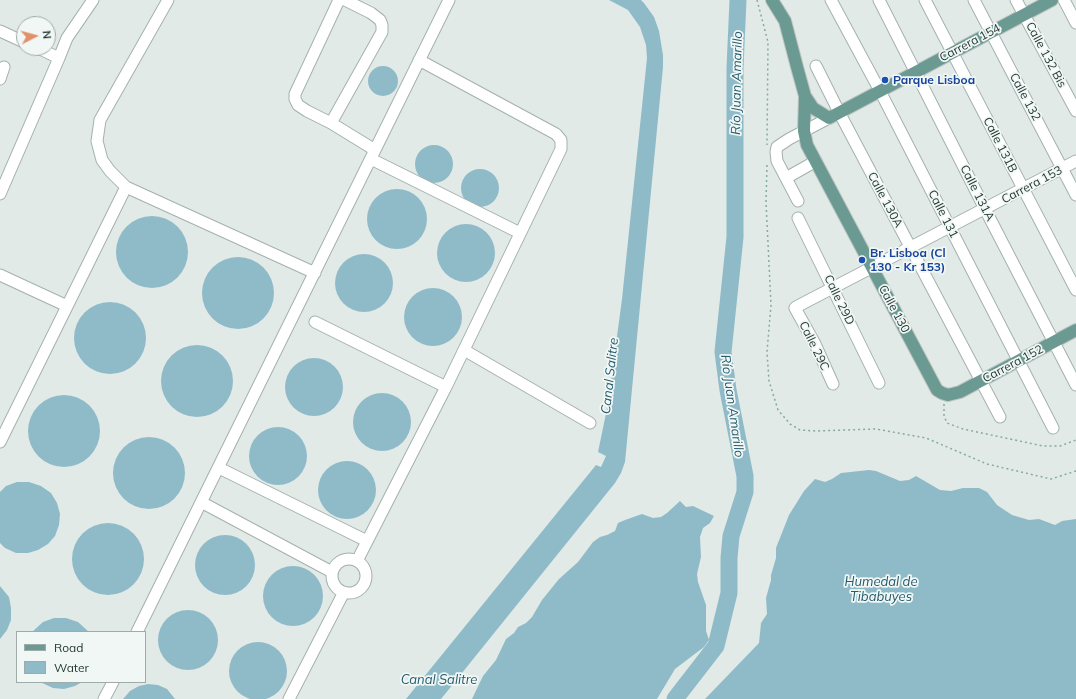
<!DOCTYPE html>
<html>
<head>
<meta charset="utf-8">
<style>
  body { margin:0 }
  #map { position:relative; width:1076px; height:699px; overflow:hidden; background:#e1eae7; font-family:Mulish,sans-serif }
  canvas { display:block }
  .legend { position:absolute; left:16px; top:631px; width:130px; height:52px; box-sizing:border-box; background:#f1f7f5; border:1px solid #9faba8; margin:0; padding:5px 7px; list-style:none; font-size:12px; color:#243935 }
  .legend li { display:flex; align-items:center; gap:8px; height:20px }
  .legend b { width:20px; border:1px solid #9faba8 }
  .north { position:absolute; left:16px; top:16px; width:40px; height:40px; box-sizing:border-box; background:#f1f7f5; border:1px solid #9faba8; border-radius:50%; rotate:84deg; font-size:11px; font-weight:700; line-height:16px; text-align:center; color:#243935 }
  .north::after { content:''; display:block; margin:auto; width:14px; height:18px; background:#e29068; clip-path:polygon(50% 0,100% 100%,50% 72%,0 100%) }
</style>
</head>
<body>
<div id="map">
<canvas width="1076" height="699"></canvas>
<ul class="legend">
<li><b style="height:5px;background:#6b9a92"></b>Road</li>
<li><b style="height:11px;background:#8fbbc9"></b>Water</li>
</ul>
<div class="north">N</div>
</div>
<script>
const context = document.querySelector('canvas').getContext('2d');
context.lineJoin = 'round';
function paint(path, color) {
  context.fillStyle = color;
  context.fill(path, 'evenodd');
}
function shape(rows) {
  const path = new Path2D();
  for (const r of rows) {
    if (r.length === 3) {
      path.moveTo(r[0] + r[2], r[1]);
      path.arc(r[0], r[1], r[2], 0, 2 * Math.PI);
      continue;
    }
    path.moveTo(r[0], r[1]);
    for (let i = 2; i < r.length; i += 2) path.lineTo(r[i], r[i + 1]);
  }
  return path;
}
function trace(path, color, width, dash) {
  context.strokeStyle = color;
  context.lineWidth = width;
  context.lineCap = dash ? 'butt' : 'round';
  context.setLineDash(dash || []);
  context.stroke(path);
}
function label(font, color, halo, rows, align = 'center') {
  context.font = font + ' Mulish,sans-serif';
  context.lineWidth = 3.5;
  context.setLineDash([]);
  context.textBaseline = 'middle';
  context.strokeStyle = halo;
  context.fillStyle = color;
  for (const [text, x, y, turn = 0] of rows) {
    context.save();
    context.translate(x, y);
    context.rotate((+turn || 0) * Math.PI / 180);
    context.textAlign = isNaN(turn) ? turn : align;
    if (halo) context.strokeText(text, 0, 0);
    context.fillText(text, 0, 0);
    context.restore();
  }
}
const water = shape([
  [609,0,641,0,644,3,654,17,659,31,663,55,663,67,625,462,621,473,615,483,441,699,406,699,596,465,601,467,606,456,598,452,608,404,622,299,647,58,646,45,640,27,628,10],
  [383,81,15],
  [434,164,19],
  [480,188,19],
  [397,219,30],
  [152,252,36],
  [466,253,29],
  [364,283,29],
  [238,293,36],
  [433,317,29],
  [110,338,36],
  [197,381,36],
  [314,387,29],
  [382,422,29],
  [64,431,36],
  [278,456,29],
  [149,473,36],
  [347,490,29],
  [869,470,876,471,900,481,909,480,916,476,940,490,951,491,963,488,979,488,987,492,997,505,1012,515,1029,520,1039,519,1055,525,1062,521,1076,519,1076,699,705,699,759,643,761,623,767,614,766,598,771,580,771,575,776,558,776,548,789,515,804,491,815,479,825,482,832,479,841,473],
  [17,482,29,482,41,486,51,493,57,503,60,514,59,525,55,536,48,544,38,550,28,553,16,553,5,548,0,543,0,492,6,486],
  [680,501,686,507,693,506,714,516,710,523,703,528,700,537,701,557,697,574,698,582,706,605,706,631,709,640,704,647,675,669,657,699,472,699,483,676,496,660,506,639,514,633,518,627,526,623,532,617,542,600,559,579,578,562,593,542,600,537,607,535,615,531,618,523,625,520,642,514,653,518,661,517,667,513],
  [108,559,36],
  [225,565,30],
  [293,596,30],
  [0,586,9,597,11,608,11,620,7,630,0,639],
  [188,640,30],
  [54,618,66,618,78,622,89,632,32,632,43,622],
  [258,671,29],
  [40,682,82,682,75,686,64,689,53,688],
  [148,684,158,685,167,689,175,699,123,699,130,691,139,686]
]);
const river = shape([
  [675,699,716,646,729,593,729,558,731,536,745,492,745,476,728,390,723,352,735,237,735,68,738,0]
]);
const path = shape([
  [757,0,768,42,767,145],
  [767,165,766,202,771,305,767,352,769,381,778,410,790,424,800,430,816,431,876,429,926,438,987,464,1051,479,1076,471],
  [944,404,944,416,947,423,963,429,1043,446,1060,446,1076,440]
]);
const minor = shape([
  [339,0,295,94,295,99,298,105,307,111,331,123,375,150],
  [831,0,880,91,1053,428],
  [879,0,985,209,1076,385],
  [925,0,1076,290],
  [974,0,1076,195],
  [1016,0,1076,111],
  [1064,0,1076,23],
  [0,31,24,42],
  [38,48,59,58,67,38,93,0],
  [816,66,839,112,1000,417],
  [0,79,4,67],
  [331,123,382,32,382,25,380,20,371,13,345,0],
  [371,159,520,233],
  [786,178,816,161],
  [126,187,110,171,102,160,97,141,100,120,168,0],
  [0,194,59,58],
  [798,201,777,161,776,152,777,147,789,139,829,118],
  [798,218,879,383],
  [0,275,67,306],
  [315,322,446,387],
  [464,350,590,423],
  [833,384,815,344,795,308,796,307,1076,161],
  [0,442,126,187,315,273],
  [219,468,367,541],
  [201,502,332,572],
  [349,576,17],
  [357,561,446,387,561,149,561,140,556,134,419,60],
  [137,632,449,0],
  [104,699,113,682],
  [289,699,344,592]
]);
const major = shape([
  [772,0,785,21,797,67,805,96,804,131,807,145,937,390,942,393,948,395,960,392,1076,330],
  [805,96,813,108,829,118,1052,0]
]);
const markers = [
  [885,80,4,"#1a4fb4"],
  [862,260,4,"#1a4fb4"]
];
const streetNames = [
  ["Carrera 154",970,43,-28],
  ["Calle 132 Bis",1046,55,62],
  ["Calle 132",1025,97,62],
  ["Calle 131B",1000,145,63],
  ["Carrera 153",1032,185,-28],
  ["Calle 131A",977,193,63],
  ["Calle 130A",885,200,62],
  ["Calle 131",943,214,63],
  ["Calle 29D",839,300,64],
  ["Calle 130",894,309,62],
  ["Calle 29C",814,346,64],
  ["Carrera 152",1013,364,-28]
];
const transitNames = [
  ["Parque Lisboa",893,80],
  ["Br. Lisboa (Cl",870,253],
  ["130 - Kr 153)",870,267]
];
const waterNames = [
  ["Río Juan Amarillo",737,83,-89],
  ["Canal Salitre",610,376,-84],
  ["Río Juan Amarillo",732,406,82],
  ["Humedal de",881,582],
  ["Tibabuyes",881,597],
  ["Canal Salitre",439,680]
];
paint(water, '#8fbbc9');
trace(river, '#8fbbc9', 17);
trace(minor, '#a5b1ae', 13);
trace(major, '#bdc4c2', 14);
trace(path, '#85aaa2', 1.5, [2, 3]);
trace(minor, '#fff', 11);
trace(major, '#6b9a92', 12);
for (const [x, y, r, color] of markers) {
  const dot = new Path2D();
  dot.arc(x, y, r, 0, 2 * Math.PI);
  context.fillStyle = color;
  context.fill(dot);
  trace(dot, '#f1f7f5', 1.5);
}
label('12px', '#243935', '#f1f7f5', streetNames);
label('bold 12px', '#164399', '#f1f7f5', transitNames, 'left');
label('italic 13px', '#255b6d', '#f1f7f5', waterNames);
</script>
</body>
</html>
